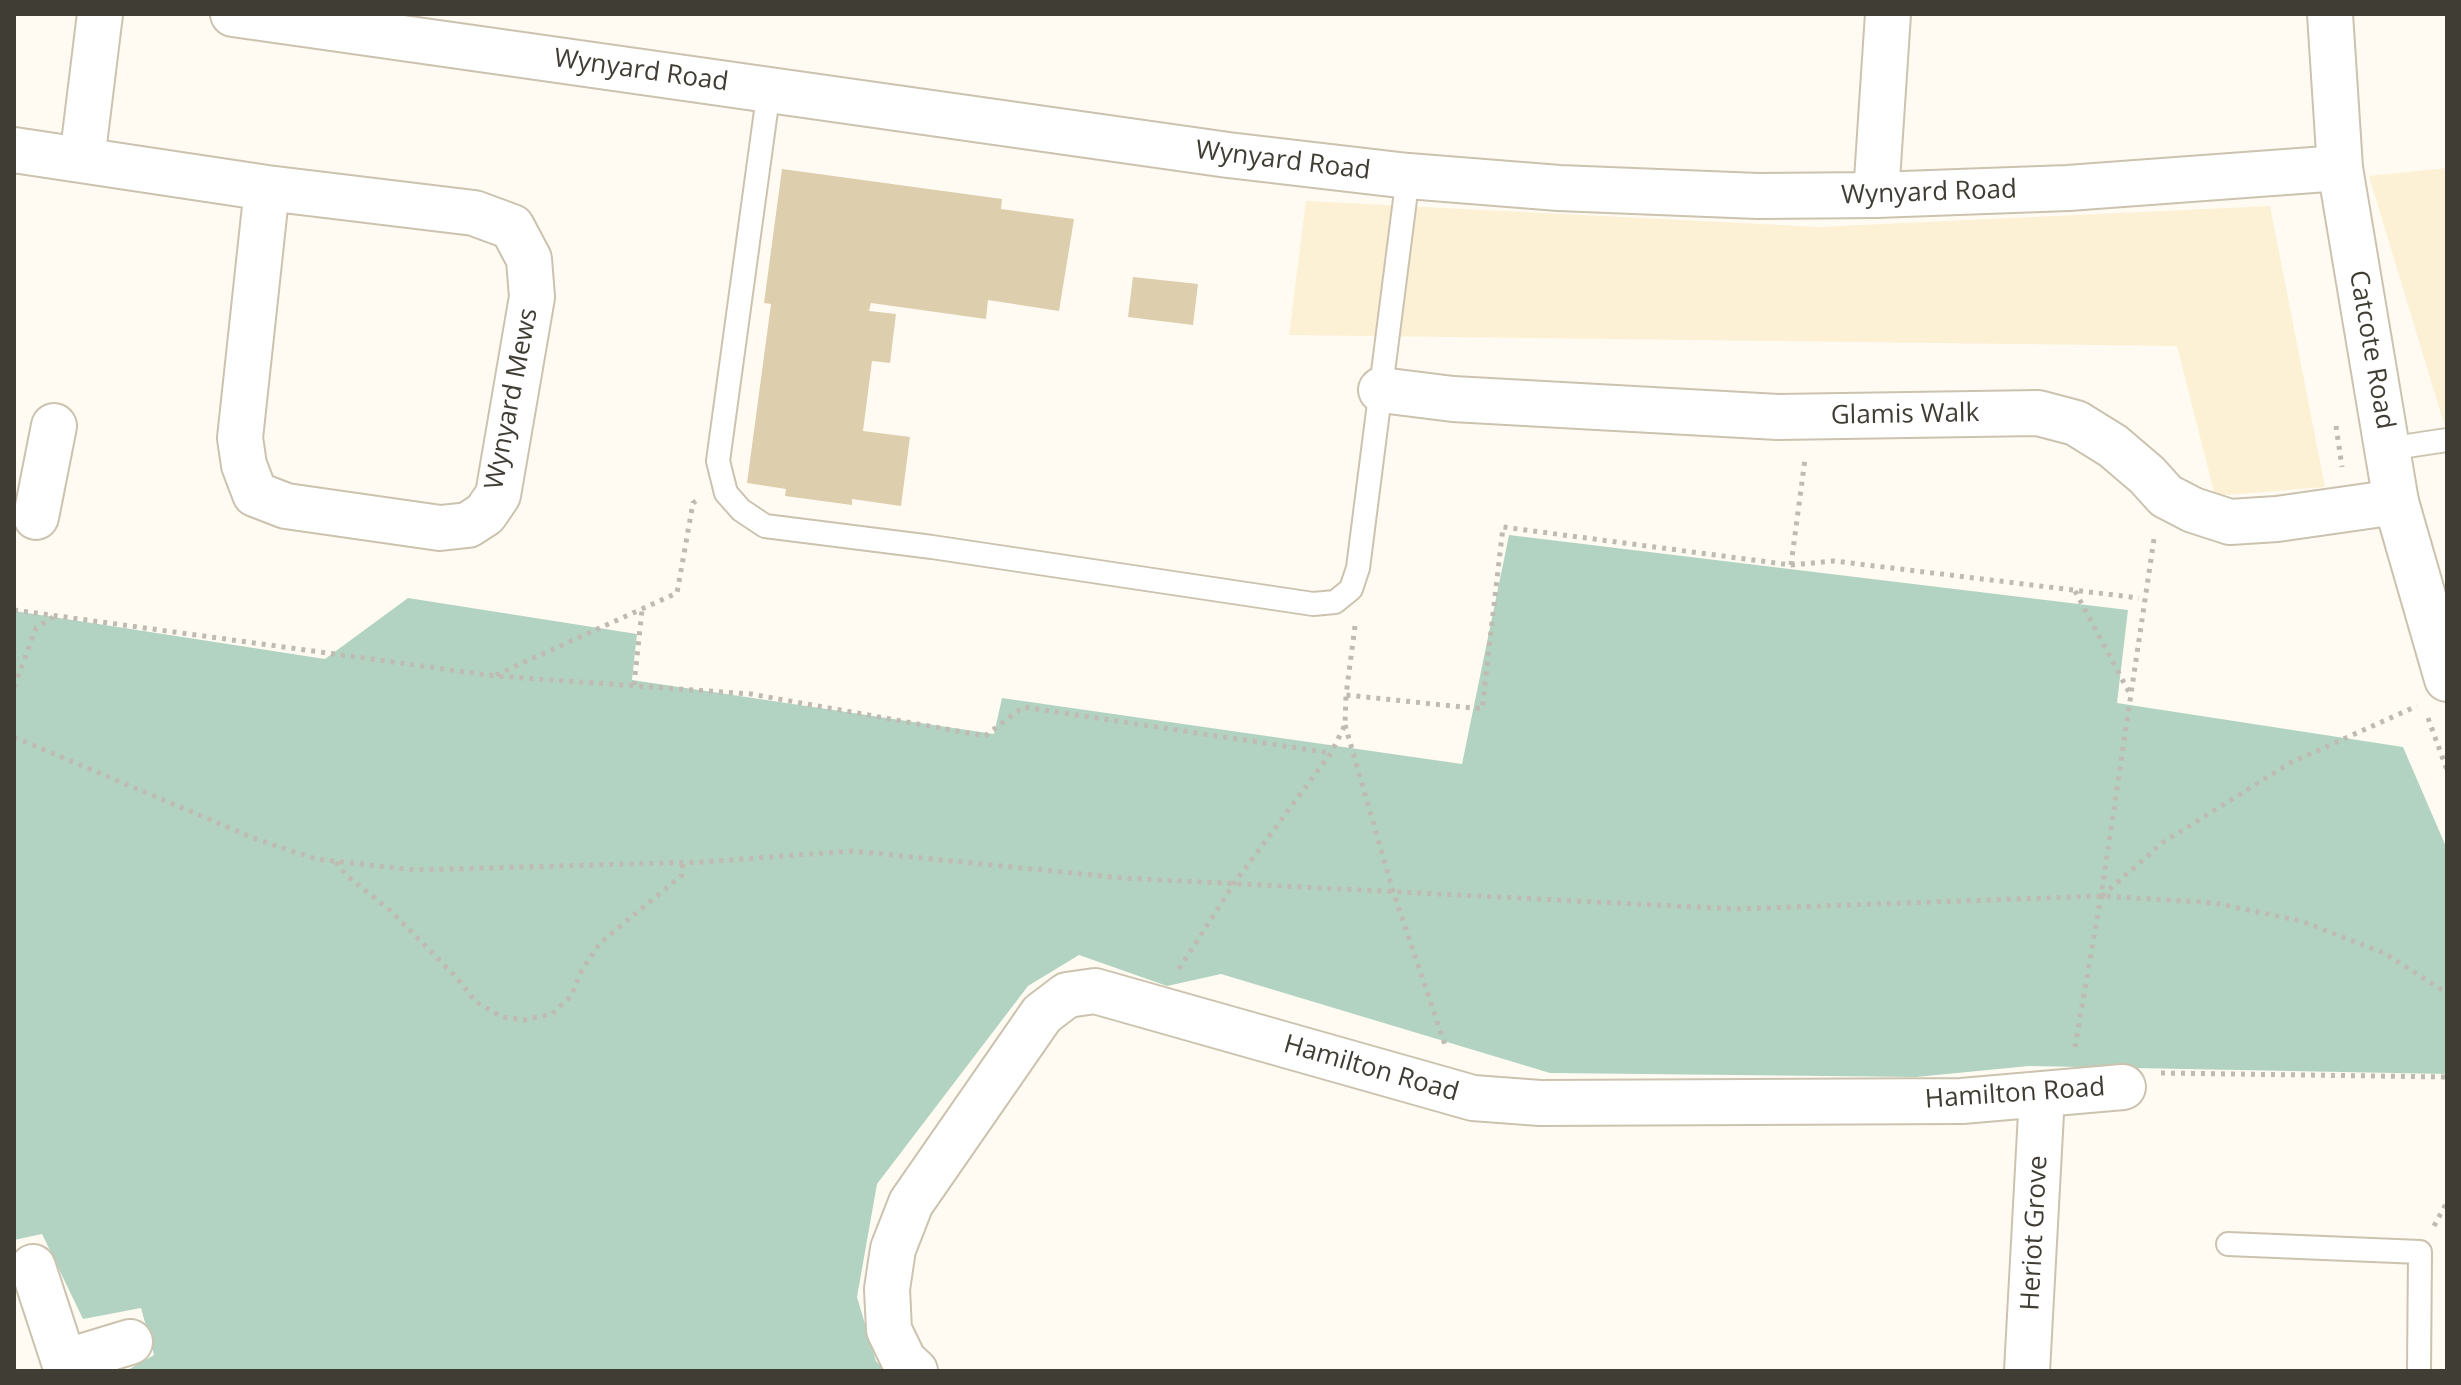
<!DOCTYPE html>
<html>
<head>
<meta charset="utf-8">
<style>
  body { margin:0 }
  #map { position:relative; width:2461px; height:1385px; overflow:hidden; background:#fffbf3; font-family:"Open Sans",sans-serif }
  canvas { display:block }
  .frame { position:absolute; inset:0; border:16px solid #403d35; pointer-events:none }
</style>
</head>
<body>
<div id="map">
<canvas width="2461" height="1385"></canvas>
<div class="frame"></div>
</div>
<script>
const context = document.querySelector('canvas').getContext('2d');
context.lineJoin = 'round';
function paint(path, color) {
  context.fillStyle = color;
  context.fill(path, 'evenodd');
}
function shape(rows) {
  const path = new Path2D();
  for (const r of rows) {
    path.moveTo(r[0], r[1]);
    for (let i = 2; i < r.length; i += 2) path.lineTo(r[i], r[i + 1]);
  }
  return path;
}
function trace(path, color, width, dash) {
  context.strokeStyle = color;
  context.lineWidth = width;
  context.lineCap = dash ? 'butt' : 'round';
  context.setLineDash(dash || []);
  context.stroke(path);
}
function label(font, color, halo, rows, align = 'center') {
  context.font = font + ' "Open Sans",sans-serif';
  context.lineWidth = 6;
  context.setLineDash([]);
  context.textBaseline = 'middle';
  context.strokeStyle = halo;
  context.fillStyle = color;
  for (const [text, x, y, turn = 0] of rows) {
    context.save();
    context.translate(x, y);
    context.rotate((+turn || 0) * Math.PI / 180);
    context.textAlign = isNaN(turn) ? turn : align;
    if (halo) context.strokeText(text, 0, 0);
    context.fillText(text, 0, 0);
    context.restore();
  }
}
const built = shape([
  [2447,168,2447,434,2369,176],
  [1306,201,1819,227,2270,206,2325,487,2215,496,2177,346,1289,335]
]);
const green = shape([
  [1509,535,2128,610,2117,703,2403,747,2447,849,2447,1074,2029,1066,1916,1077,1550,1073,1221,974,1167,986,1079,955,1028,986,877,1184,857,1297,876,1361,885,1371,126,1371,154,1355,141,1308,83,1319,42,1234,14,1240,14,611,325,659,408,598,637,634,632,680,994,734,1002,698,1462,764]
]);
const building = shape([
  [782,169,1002,199,1001,209,1074,219,1059,311,988,300,986,319,871,303,869,311,896,314,890,363,872,361,863,431,910,437,901,506,852,499,852,505,785,496,786,489,747,483,771,304,764,303],
  [1133,277,1198,284,1193,325,1128,317]
]);
const path = shape([
  [2336,426,2342,467],
  [1791,565,1805,459],
  [2075,591,2130,694],
  [14,610,495,676,751,694,985,736,1023,707,1331,753],
  [1355,626,1346,695,1482,709,1503,527,1791,565,1834,561,2139,598],
  [496,675,677,593,693,503,696,501],
  [634,685,642,610],
  [14,687,36,628,53,617],
  [2428,718,2447,770],
  [1345,725,1393,891,1445,1045],
  [14,737,256,839,316,859,415,870,702,862,852,851,1122,878,1737,909,2101,896,2215,903,2301,921,2384,953,2447,993],
  [336,862,346,875,392,912,457,978,476,1002,502,1017,524,1020,552,1014,571,996,582,970,600,943,682,875,683,862],
  [2102,896,2162,843,2290,763,2417,706],
  [1179,969,1235,882,1331,753,1345,725,1346,695],
  [2075,1047,2101,896,2154,539],
  [2161,1073,2447,1077],
  [2434,1226,2447,1202]
]);
const service = shape([
  [769,89,718,461,726,493,741,510,765,526,932,547,1313,604,1335,602,1351,589,1358,568,1408,176],
  [2387,449,2447,440],
  [2228,1244,2420,1252,2419,1371]
]);
const minor = shape([
  [233,14,1228,155,1408,176,1559,188,1758,196,1876,195,2068,188,2340,168],
  [14,150,267,188,474,213,512,227,529,259,532,297,498,495,485,514,468,525,440,528,286,506,255,494,244,465,240,438,267,188],
  [82,160,100,14],
  [1876,195,1888,14],
  [1381,390,1453,399,1778,417,2038,413,2076,423,2113,446,2147,475,2166,496,2193,510,2230,522,2277,519,2396,502],
  [36,517,54,426],
  [33,1267,67,1371],
  [64,1362,130,1342],
  [915,1371,904,1361,889,1330,887,1289,893,1249,911,1203,1042,1014,1067,995,1095,991,1473,1098,1540,1103,1962,1101,2123,1087],
  [2027,1371,2042,1095]
]);
const tertiary = shape([
  [2330,14,2340,168,2396,502,2447,679]
]);
const streetNames = [
  ["Wynyard Road",641,71,8],
  ["Wynyard Road",1283,161,7],
  ["Wynyard Road",1929,193,-2],
  ["Catcote Road",2371,350,80],
  ["Wynyard Mews",512,399,-79],
  ["Glamis Walk",1905,415,-1],
  ["Hamilton Road",1371,1069,16],
  ["Hamilton Road",2015,1094,-4],
  ["Heriot Grove",2035,1233,-87]
];
paint(built, '#fdf1d5');
paint(green, '#b2d3c1');
paint(building, '#ddcead');
trace(service, '#cbc3af', 26);
trace(minor, '#cbc3af', 48);
trace(tertiary, '#cbc3af', 48);
trace(path, '#bfbbb3', 5, [4, 6]);
trace(service, '#fff', 22);
trace(minor, '#fff', 44);
trace(tertiary, '#fff', 44);
label('26px', '#403d35', '#fff', streetNames);
</script>
</body>
</html>
